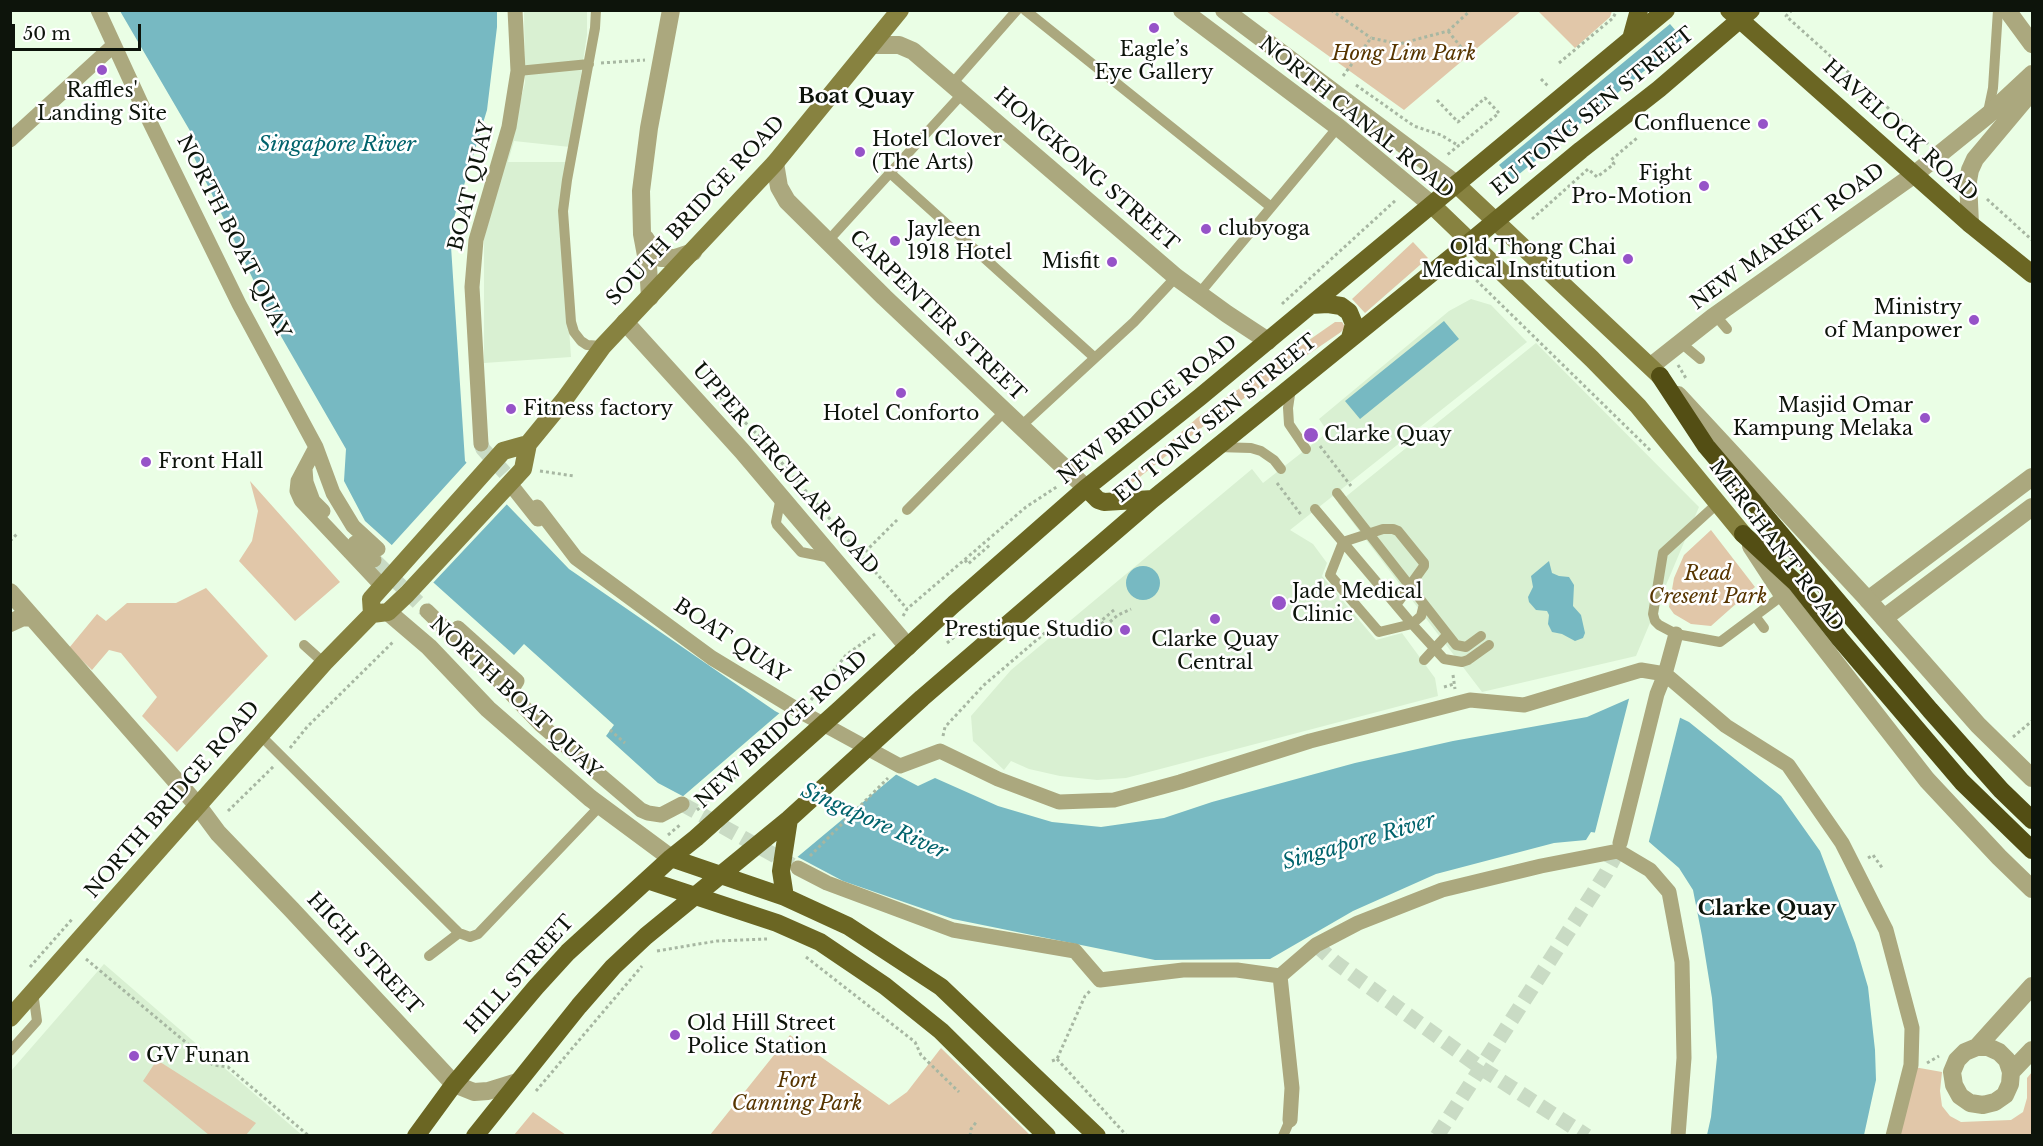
<!DOCTYPE html>
<html>
<head>
<meta charset="utf-8">
<style>
  body { margin:0 }
  #map { position:relative; width:2043px; height:1146px; overflow:hidden; background:#eafee5; font-family:"Libre Baskerville",serif }
  canvas { display:block }
  .frame { position:absolute; inset:0; border:12px solid #0d140b; pointer-events:none }
  .scale { position:absolute; left:12px; top:24px; width:129px; height:27px; box-sizing:border-box; border:3px solid #0d140b; border-top:0; padding-left:8px; font-size:18px; line-height:21px; white-space:nowrap; color:#0d140b; -webkit-text-stroke:4px #fff; paint-order:stroke }
</style>
</head>
<body>
<div id="map">
<canvas width="2043" height="1146"></canvas>
<div class="frame"></div>
<div class="scale">50 m</div>
</div>
<script>
const context = document.querySelector('canvas').getContext('2d');
context.lineJoin = 'round';
function paint(path, color) {
  context.fillStyle = color;
  context.fill(path, 'evenodd');
}
function shape(rows) {
  const path = new Path2D();
  for (const r of rows) {
    if (r.length === 3) {
      path.moveTo(r[0] + r[2], r[1]);
      path.arc(r[0], r[1], r[2], 0, 2 * Math.PI);
      continue;
    }
    path.moveTo(r[0], r[1]);
    for (let i = 2; i < r.length; i += 2) path.lineTo(r[i], r[i + 1]);
  }
  return path;
}
function trace(path, color, width, dash) {
  context.strokeStyle = color;
  context.lineWidth = width;
  context.lineCap = dash ? 'butt' : 'round';
  context.setLineDash(dash || []);
  context.stroke(path);
}
function label(font, color, halo, rows, align = 'center') {
  context.font = font + ' "Libre Baskerville",serif';
  context.lineWidth = 5;
  context.setLineDash([]);
  context.textBaseline = 'middle';
  context.strokeStyle = halo;
  context.fillStyle = color;
  for (const [text, x, y, turn = 0] of rows) {
    context.save();
    context.translate(x, y);
    context.rotate((+turn || 0) * Math.PI / 180);
    context.textAlign = isNaN(turn) ? turn : align;
    if (halo) context.strokeText(text, 0, 0);
    context.fillText(text, 0, 0);
    context.restore();
  }
}
const built = shape([
  [524,11,587,11,587,35,570,147,514,141,508,162,567,162,560,198,571,357,484,363,484,239,525,83],
  [1471,299,1491,305,1527,342,1290,530,1313,544,1327,563,1322,576,1376,640,1402,633,1435,678,1438,696,1126,778,1097,780,1060,776,1029,769,1011,761,1004,770,973,741,971,716,1011,670,1252,469,1263,483,1328,432,1319,419,1449,311],
  [1536,343,1699,507,1636,656,1482,692,1338,503],
  [104,964,302,1135,11,1136,11,1071]
]);
const green = shape([
  [1266,11,1521,11,1404,110],
  [1538,11,1612,11,1610,17,1575,48],
  [1413,242,1428,258,1365,313,1352,299],
  [1335,322,1342,322,1345,327,1341,332,1205,425,1126,488,1122,485,1197,418],
  [250,481,340,582,295,621,239,561,252,541,258,511],
  [1711,530,1755,587,1711,626,1691,624,1674,614,1669,607,1674,578,1684,555],
  [206,588,268,656,177,752,142,716,157,697,121,653,109,650,92,670,69,648,97,614,106,621,127,603,176,603],
  [790,1035,889,1105,907,1092,941,1048,1030,1135,710,1135],
  [157,1060,256,1123,246,1135,209,1135,143,1081],
  [1914,1067,1942,1072,1940,1091,1942,1106,1950,1116,1961,1122,2011,1120,2023,1112,2027,1098,2027,1078,2032,1072,2032,1135,1898,1136],
  [533,1112,566,1135,514,1135]
]);
const water = shape([
  [120,11,497,11,497,27,487,110,450,231,465,461,569,569,775,711,918,786,935,778,998,806,1052,822,1101,827,1164,818,1212,802,1355,763,1453,741,1587,717,1635,696,1689,722,1781,796,1820,851,1855,943,1868,987,1875,1050,1876,1080,1864,1135,1707,1135,1711,1117,1717,1057,1712,998,1702,936,1693,890,1679,868,1648,841,1591,832,1586,840,1554,843,1436,874,1353,911,1270,959,1155,960,953,919,843,881,658,783,606,736,614,725,524,644,514,655,365,521,344,481,346,449,278,331,192,153,200,148],
  [1670,24,1683,39,1512,180,1499,165],
  [1444,321,1459,339,1360,419,1345,401],
  [1549,561,1552,573,1559,576,1569,577,1574,585,1573,606,1581,615,1585,633,1583,638,1575,641,1562,634,1552,632,1548,624,1549,615,1547,611,1536,610,1529,602,1528,597,1533,587,1531,576],
  [1143,583,17]
]);
const pier = shape([
  [469,460,509,502,431,585,390,547],
  [1635,693,1681,714,1648,845,1594,836,1630,695],
  [782,711,898,773,795,859,681,798]
]);
const pedestrianTunnel = shape([
  [481,444,483,449,518,487],
  [374,560,427,611],
  [682,804,792,865],
  [1316,945,1335,962,1481,1068,1587,1136],
  [1437,1136,1606,873,1618,851]
]);
const path = shape([
  [1331,10,1371,38],
  [1792,10,1786,16,1928,144],
  [1448,31,1473,62],
  [601,63,645,60],
  [1559,63,1613,18,1617,10],
  [1343,76,1371,38,1399,44,1448,31,1471,10],
  [1541,79,1548,86],
  [1356,85,1414,126,1441,135,1459,146],
  [1437,100,1458,122,1485,98,1499,113,1447,155],
  [1987,199,2032,240],
  [1532,219,1588,169,1597,177,1614,164,1611,160,1637,138],
  [1472,276,1651,451],
  [1282,304,1397,199],
  [1678,365,1687,380],
  [715,393,758,435,907,609],
  [1320,446,1351,486],
  [540,471,574,476],
  [1277,483,1302,516],
  [10,541,17,534],
  [861,556,899,518],
  [965,560,968,564,991,544],
  [1114,610,1101,621,1105,626,1118,615,1131,609],
  [903,616,907,609,1026,507,1058,486],
  [947,643,970,624],
  [1453,675,1455,689],
  [1444,687,1454,684],
  [811,700,846,655,875,634],
  [610,730,625,743],
  [943,736,945,727,984,685,1046,632],
  [2013,737,2032,721],
  [776,741,792,723],
  [290,748,307,727,394,641],
  [697,810,740,773],
  [228,811,274,766],
  [668,835,681,824],
  [810,856,888,778],
  [1868,858,1873,855,1883,869],
  [657,951,717,941,767,939],
  [806,957,915,1042,921,1055,959,1092],
  [86,959,213,1065,228,1067,309,1136],
  [30,967,73,918],
  [1057,1059,1127,1136],
  [1052,1061,1057,1059,1085,996,1090,991],
  [1927,1063,1939,1056],
  [536,1091,642,966],
  [970,1136,971,1129,977,1121]
]);
const service = shape([
  [596,10,595,28,567,180,563,211,571,322,574,332,581,341,587,345,603,346],
  [1025,10,1271,207],
  [518,71,589,64],
  [952,84,1017,10],
  [1988,112,1993,88,1998,10],
  [889,172,1095,358],
  [827,242,963,93],
  [1198,295,1338,127],
  [1716,316,1727,329],
  [1681,343,1700,359],
  [1291,388,1288,408,1289,424,1306,449],
  [1020,427,1134,322,1176,277],
  [1217,447,1251,448,1261,451,1274,460,1281,469],
  [1337,493,1456,645,1466,647,1481,636],
  [781,497,776,522,777,525,801,552,831,558],
  [1718,503,1663,553,1653,614,1655,621,1659,625,1676,634,1720,642,1783,595],
  [1315,509,1412,624,1444,659,1462,662,1468,660,1489,645],
  [907,510,1004,412],
  [1396,605,1424,566,1424,563,1398,531,1393,529,1383,529,1343,542,1330,575,1379,632,1412,624,1421,616,1424,604],
  [1755,616,1764,628],
  [304,645,324,663],
  [1424,660,1447,635],
  [260,735,459,933,470,937,478,934,601,805],
  [429,956,459,933],
  [10,1051,37,1021,33,992],
  [1283,1136,1290,1120]
]);
const pedestrian = shape([
  [98,10,144,110,239,304,316,447,333,493,353,526,378,549],
  [10,140,114,45],
  [481,444,472,287,476,240,509,127,518,71,515,10],
  [316,447,298,481,297,491,301,500,382,586],
  [305,469,306,482,313,501,323,511],
  [515,490,538,519],
  [537,507,576,558,712,658,801,712,900,766,940,751,998,779,1059,802,1114,800,1180,782,1310,741,1470,700,1524,705,1641,670,1665,674],
  [355,543,374,560],
  [427,611,500,682,541,725,641,810,648,813,661,815,682,804],
  [458,628,517,681,510,692],
  [1665,674,1726,726,1788,765,1842,843,1886,930,1912,1028,1911,1065,1893,1136],
  [1620,843,1657,694,1665,674,1676,634],
  [798,868,827,883,953,930,1075,951,1100,980,1183,970,1237,970,1280,976,1316,945,1358,923,1442,890,1541,866,1618,851,1650,870,1669,892,1682,962,1684,1058,1678,1136],
  [1280,976,1292,1088,1290,1120]
]);
const minor = shape([
  [2007,10,2032,44],
  [872,45,899,45,913,51,1176,277,1227,314,1268,341],
  [775,163,779,187,787,201,884,297,1086,488],
  [1970,224,1968,181,1970,170,1975,159,2032,91],
  [645,238,653,251,661,258,675,258,693,252],
  [650,297,648,266,642,234,641,191,649,128,671,10],
  [625,322,742,451,908,647],
  [1651,366,1713,317,1915,174,1988,115,2032,74],
  [1868,600,2032,477],
  [1884,618,2032,507],
  [1977,1047,1988,1047,1999,1052,2007,1060,2011,1072,2010,1084,2005,1095,1995,1102,1983,1105,1970,1103,1960,1096,1954,1085,1952,1072,1957,1060,1965,1052,1977,1047,2032,986],
  [2011,1072,2032,1050]
]);
const tertiary = shape([
  [1182,10,1338,127,1432,205],
  [1224,10,1456,184],
  [1678,395,1868,600,1978,725,2032,778],
  [1751,546,1783,595,1927,780,1999,857,2032,889],
  [10,592,198,806,218,833,292,910,454,1084,474,1092,488,1091,517,1082],
  [388,612,429,647,488,709,527,743,590,798,671,858],
  [10,623,23,617,33,618]
]);
const secondary = shape([
  [1456,184,1660,376],
  [1432,205,1592,359,1638,406,1743,534],
  [372,614,371,599,503,451,528,444],
  [10,1018,324,663,372,614,388,612,407,594,523,469,528,444,564,400,603,346,775,163,900,10]
]);
const primary = shape([
  [1729,10,1970,224,2032,274],
  [1631,39,1639,10],
  [1311,305,1328,304,1341,306,1349,312,1354,324,1350,338],
  [1086,488,1098,500,1104,502,1153,499],
  [671,858,785,897,848,926,941,987,1097,1136],
  [647,880,777,923,820,942,885,986,941,1031,1047,1136],
  [785,897,781,871,789,819],
  [416,1136,454,1084,536,987,568,952,671,858,696,838,839,710,954,604,1086,488,1200,397,1666,10],
  [475,1136,579,1006,613,967,646,936,789,819,922,698,1153,499,1470,242,1581,150,1659,89,1751,10]
]);
const motorway = shape([
  [1660,376,1706,446,1930,710,2001,790,2032,820],
  [1743,534,1796,583,1840,639,1962,782,2032,850]
]);
const markers = [
  [1154,28,6,"#9653c8"],
  [102,70,6,"#9653c8"],
  [1763,124,6,"#9653c8"],
  [860,152,6,"#9653c8"],
  [1704,186,6,"#9653c8"],
  [1206,229,6,"#9653c8"],
  [895,241,6,"#9653c8"],
  [1628,259,6,"#9653c8"],
  [1112,262,6,"#9653c8"],
  [1974,320,6,"#9653c8"],
  [901,393,6,"#9653c8"],
  [511,409,6,"#9653c8"],
  [1925,418,6,"#9653c8"],
  [1311,435,8,"#9653c8"],
  [146,462,6,"#9653c8"],
  [1279,603,8,"#9653c8"],
  [1215,619,6,"#9653c8"],
  [1125,630,6,"#9653c8"],
  [675,1035,6,"#9653c8"],
  [134,1056,6,"#9653c8"]
];
const poiNames = [
  ["Eagle’s",1154,50,"center"],
  ["Eye Gallery",1154,73,"center"],
  ["Raffles'",102,91,"center"],
  ["Landing Site",102,114,"center"],
  ["Confluence",1751,124,"right"],
  ["Hotel Clover",872,140],
  ["(The Arts)",872,163],
  ["Fight",1692,174,"right"],
  ["Pro-Motion",1692,197,"right"],
  ["clubyoga",1218,229],
  ["Jayleen",907,230],
  ["1918 Hotel",907,253],
  ["Old Thong Chai",1616,248,"right"],
  ["Medical Institution",1616,271,"right"],
  ["Misfit",1100,262,"right"],
  ["Ministry",1962,308,"right"],
  ["of Manpower",1962,331,"right"],
  ["Masjid Omar",1913,406,"right"],
  ["Kampung Melaka",1913,429,"right"],
  ["Fitness factory",523,409],
  ["Hotel Conforto",901,414,"center"],
  ["Clarke Quay",1324,435],
  ["Front Hall",158,462],
  ["Jade Medical",1292,592],
  ["Clinic",1292,615],
  ["Prestique Studio",1113,630,"right"],
  ["Clarke Quay",1215,640,"center"],
  ["Central",1215,663,"center"],
  ["Old Hill Street",687,1024],
  ["Police Station",687,1047],
  ["GV Funan",146,1056]
];
const parkNames = [
  ["Hong Lim Park",1404,54],
  ["Read",1708,574],
  ["Cresent Park",1708,597],
  ["Fort",797,1081],
  ["Canning Park",797,1104]
];
const streetNames = [
  ["EU TONG SEN STREET",1593,112,-39],
  ["NORTH CANAL ROAD",1356,118,39],
  ["HAVELOCK ROAD",1900,131,42],
  ["HONGKONG STREET",1086,170,41],
  ["BOAT QUAY",472,186,-76],
  ["SOUTH BRIDGE ROAD",696,211,-47],
  ["NORTH BOAT QUAY",233,237,63],
  ["NEW MARKET ROAD",1788,237,-36],
  ["CARPENTER STREET",937,316,44],
  ["NEW BRIDGE ROAD",1148,410,-39],
  ["EU TONG SEN STREET",1216,419,-39],
  ["UPPER CIRCULAR ROAD",785,469,49],
  ["MERCHANT ROAD",1776,546,53],
  ["BOAT QUAY",731,641,34],
  ["NORTH BOAT QUAY",515,698,43],
  ["NEW BRIDGE ROAD",782,730,-42],
  ["NORTH BRIDGE ROAD",173,800,-49],
  ["HIGH STREET",364,954,47],
  ["HILL STREET",520,975,-48]
];
const neighbourhoodNames = [
  ["Boat Quay",856,97],
  ["Clarke Quay",1767,909]
];
const waterNames = [
  ["Singapore River",337,145],
  ["Singapore River",874,822,24],
  ["Singapore River",1359,842,-16]
];
paint(built, '#d9f0d2');
paint(green, '#e1c7a9');
paint(water, '#77b9c2');
paint(pier, '#eafee5');
trace(pedestrianTunnel, '#c9dbc4', 15, [15, 8]);
trace(path, '#a7b7a2', 3, [3, 3]);
trace(service, '#aba87e', 10);
trace(pedestrian, '#aba87e', 15);
trace(minor, '#aba87e', 18);
trace(tertiary, '#aba87e', 18);
trace(secondary, '#878240', 18);
trace(primary, '#6b6623', 18);
trace(motorway, '#534e14', 18);
for (const [x, y, r, color] of markers) {
  const dot = new Path2D();
  dot.arc(x, y, r, 0, 2 * Math.PI);
  context.fillStyle = color;
  context.fill(dot);
  trace(dot, '#fff', 2);
}
label('20px', '#0d140b', '#fff', poiNames, 'left');
label('italic 20px', '#573500', '#fff', parkNames);
label('20px', '#0d140b', '#fff', streetNames);
label('bold 21px', '#0d140b', '#fff', neighbourhoodNames);
label('italic 21px', '#00636c', '#fff', waterNames);
</script>
</body>
</html>
